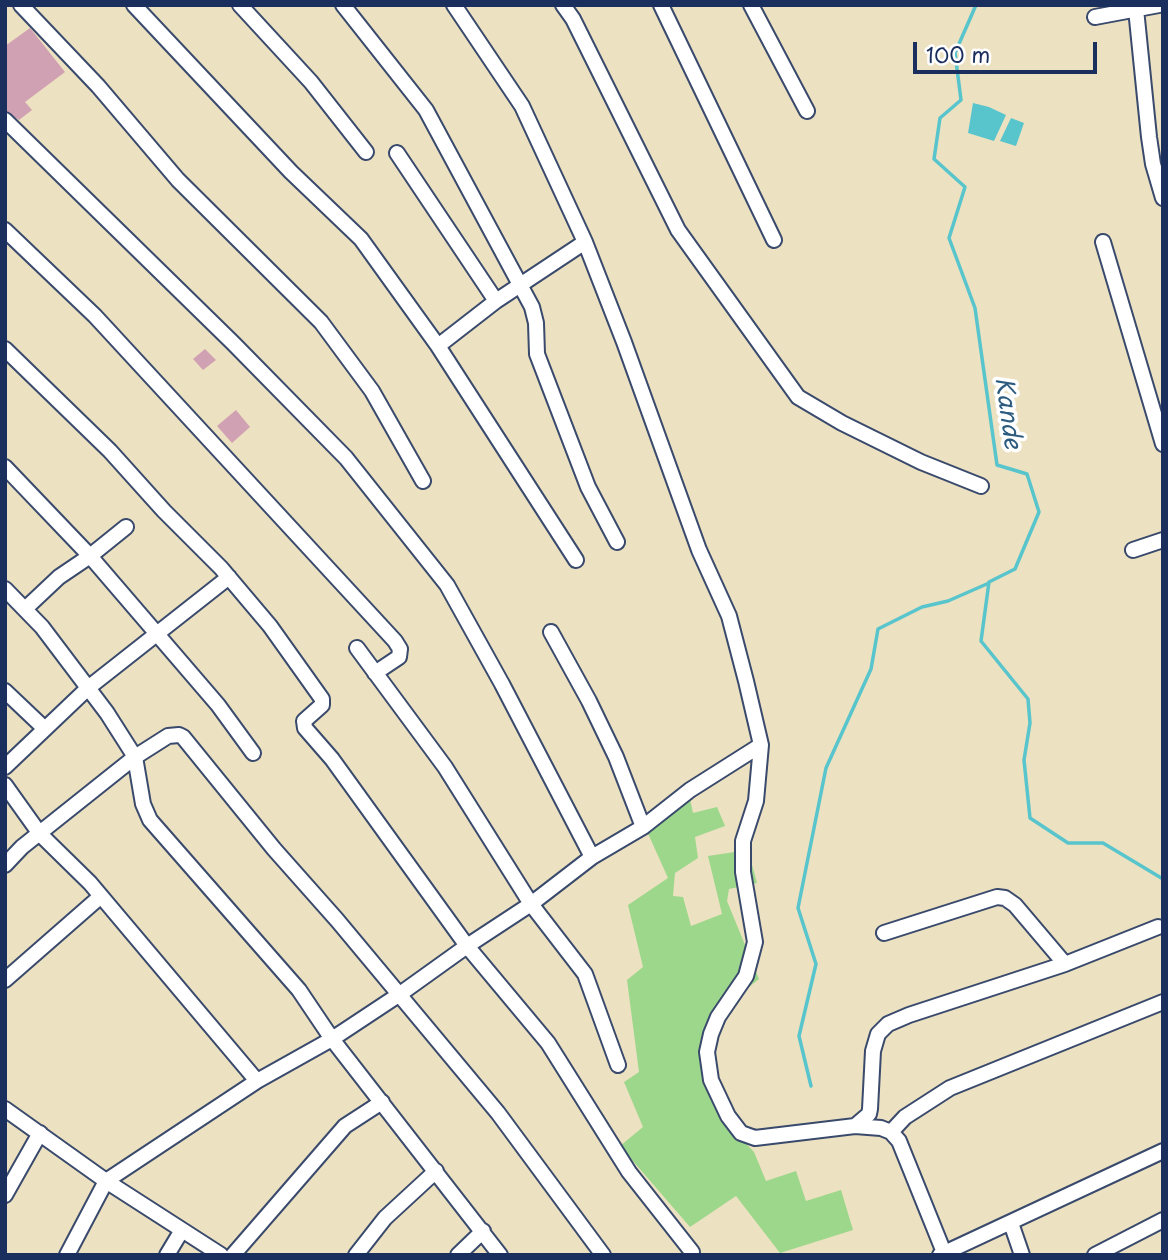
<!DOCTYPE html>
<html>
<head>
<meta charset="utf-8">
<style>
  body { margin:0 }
  #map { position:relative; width:1168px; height:1260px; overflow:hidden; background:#ece1c0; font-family:"Playpen Sans",sans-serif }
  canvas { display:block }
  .frame { position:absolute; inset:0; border:7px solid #1b2f5e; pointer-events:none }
  .scale { position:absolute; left:913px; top:42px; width:184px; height:32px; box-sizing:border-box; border:4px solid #1b2f5e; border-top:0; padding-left:9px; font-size:21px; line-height:24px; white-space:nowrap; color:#1b2f5e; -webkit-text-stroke:5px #fff; paint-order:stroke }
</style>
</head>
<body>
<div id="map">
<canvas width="1168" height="1260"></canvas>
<div class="frame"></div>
<div class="scale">100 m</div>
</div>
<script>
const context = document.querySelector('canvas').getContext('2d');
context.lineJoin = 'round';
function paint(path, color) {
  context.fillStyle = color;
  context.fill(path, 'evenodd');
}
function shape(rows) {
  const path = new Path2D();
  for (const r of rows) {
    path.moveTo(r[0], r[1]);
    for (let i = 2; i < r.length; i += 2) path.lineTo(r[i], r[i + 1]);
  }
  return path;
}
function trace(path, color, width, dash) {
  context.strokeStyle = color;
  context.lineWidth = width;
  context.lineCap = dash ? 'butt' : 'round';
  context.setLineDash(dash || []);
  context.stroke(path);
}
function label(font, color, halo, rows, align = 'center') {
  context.font = font + ' "Playpen Sans",sans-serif';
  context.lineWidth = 7;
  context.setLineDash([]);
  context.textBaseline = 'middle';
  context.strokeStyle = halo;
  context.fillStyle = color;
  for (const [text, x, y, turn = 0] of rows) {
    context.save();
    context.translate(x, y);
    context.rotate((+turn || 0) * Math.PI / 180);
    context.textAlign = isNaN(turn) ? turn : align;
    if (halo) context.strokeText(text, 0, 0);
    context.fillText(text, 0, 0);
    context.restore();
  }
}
const green = shape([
  [689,794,693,813,717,807,725,826,695,837,698,858,675,873,673,896,683,897,691,926,722,914,708,856,748,850,757,883,729,889,727,901,759,979,713,1016,719,1115,754,1152,766,1181,796,1171,806,1201,841,1190,853,1230,780,1253,736,1196,690,1227,620,1146,643,1127,624,1082,639,1072,627,980,643,967,628,905,668,878,646,829]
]);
const water = shape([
  [973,103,989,107,1006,115,994,141,968,133],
  [1011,118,1024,123,1016,146,1000,141]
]);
const stream = shape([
  [976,5,955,53,961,100,940,118,934,159,965,187,949,238,975,308,997,465,1027,474,1039,512,1015,569,989,582,981,641,1028,699,1030,723,1024,760,1030,818,1068,843,1103,843,1163,879],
  [811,1086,799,1036,816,964,798,908,826,768,871,669,878,629,922,607,948,601,989,583]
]);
const building = shape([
  [30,28,65,72,25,102,32,110,19,120,5,111,5,46],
  [205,349,216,360,203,370,193,359],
  [236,410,250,427,232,443,217,426]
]);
const street = shape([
  [21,5,98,86,178,180,321,322,372,391,423,481],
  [134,5,291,172,361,239,438,346,576,560],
  [240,5,311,82,366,152],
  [343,5,426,110,532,307,536,323,537,354,588,487,617,542],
  [454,5,522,106,585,242,624,342,699,550,729,616,746,681,761,745,756,801,743,841,743,872,755,942,746,976,718,1017,711,1034,707,1052,711,1080,728,1116,741,1133,755,1138,855,1126,881,1128,891,1132,899,1141,945,1255],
  [563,5,573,19,678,230,798,397,842,423,921,462,981,486],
  [661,5,774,240],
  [751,5,807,111],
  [1136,9,1149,137,1153,164,1163,198],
  [1095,17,1159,5],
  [5,120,233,343,346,458,447,585,502,684,592,857],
  [397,153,496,301],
  [5,230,95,316,395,641,400,649,399,657,375,673],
  [1103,242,1163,444],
  [438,346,496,301,585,242],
  [5,349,110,451,164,511,221,568,270,626,322,699,322,705,304,721,305,728,332,759,467,946,548,1043,629,1172,692,1252],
  [5,467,90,556,218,705,253,753],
  [1133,550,1163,540],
  [5,589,42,627,107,713,135,757,143,804,150,820,299,990,332,1039,500,1255],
  [25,609,59,577,90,556,126,527],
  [551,632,589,701,616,757,643,827],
  [357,648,445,767,531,904,585,974,618,1065],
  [5,691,45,729],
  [5,767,88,688,229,577],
  [5,785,40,834,90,883,257,1081],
  [5,865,22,847,135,757,168,736,179,735,183,737,274,849,337,920,498,1113,603,1255],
  [884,933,997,897,1005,898,1015,905,1065,964],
  [5,980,101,896],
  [5,1109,106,1181,221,1255],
  [855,1126,869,1114,870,1109,873,1051,878,1034,888,1024,909,1015,1065,964,1158,927],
  [891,1132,905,1117,950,1088,1163,1002],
  [5,1195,40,1133],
  [1011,1223,1022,1255],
  [67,1255,106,1181,257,1081,332,1039,400,994,467,946,531,904,592,857,643,827,690,790,761,745],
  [167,1255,182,1230],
  [233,1255,345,1126,382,1102],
  [356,1255,385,1218,436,1171],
  [458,1255,483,1231],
  [940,1255,1163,1151],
  [1095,1255,1163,1220]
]);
const waterNames = [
  ["Kande",1007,413,82]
];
paint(green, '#9cd78b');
paint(water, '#58c5cd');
trace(stream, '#58c5cd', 3.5);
paint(building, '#d0a1b2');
trace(street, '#3a4a6d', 18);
trace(street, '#fff', 14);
label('italic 24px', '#2d5c7f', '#fff', waterNames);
</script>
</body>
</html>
